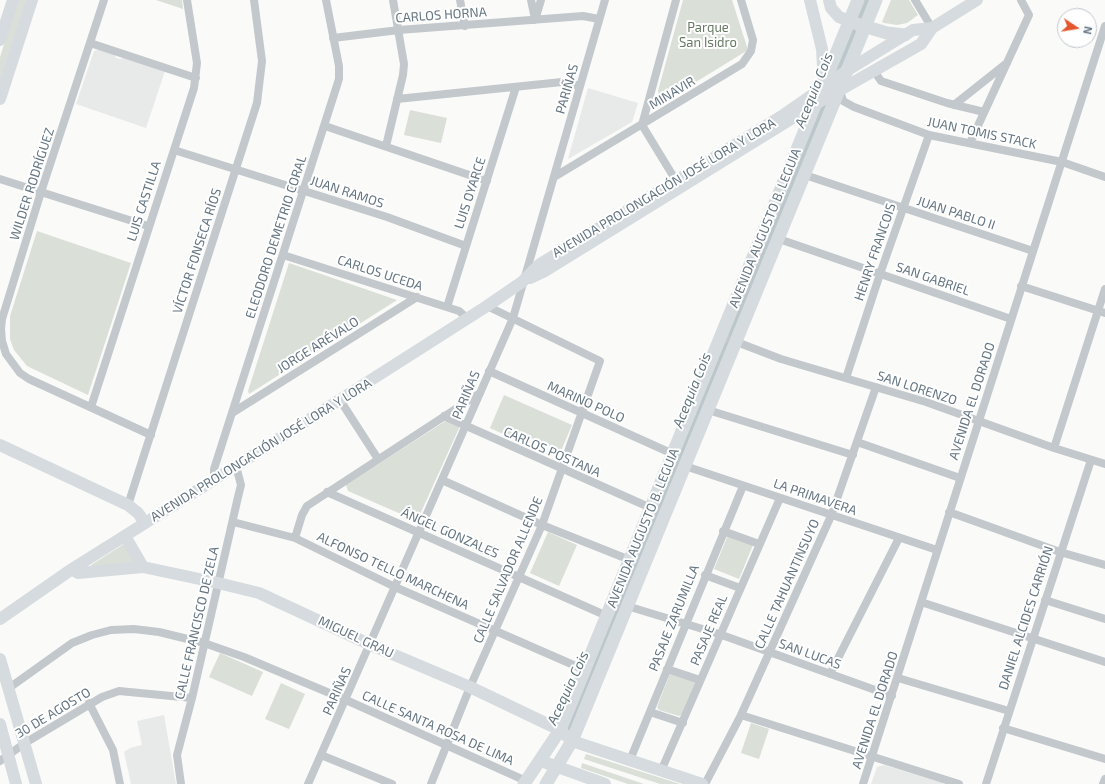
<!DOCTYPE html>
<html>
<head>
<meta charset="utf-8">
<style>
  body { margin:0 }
  #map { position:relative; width:1105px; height:784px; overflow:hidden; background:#fafaf8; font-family:"Exo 2",sans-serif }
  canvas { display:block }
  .north { position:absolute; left:1057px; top:8px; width:40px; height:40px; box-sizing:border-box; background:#fff; border:1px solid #c1c8cd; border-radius:50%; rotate:102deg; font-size:11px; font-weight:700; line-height:16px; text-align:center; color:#657683 }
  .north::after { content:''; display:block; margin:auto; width:14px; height:18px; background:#e4572e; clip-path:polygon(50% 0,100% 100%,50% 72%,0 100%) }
</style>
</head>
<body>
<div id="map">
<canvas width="1105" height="784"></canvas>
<div class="north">N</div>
</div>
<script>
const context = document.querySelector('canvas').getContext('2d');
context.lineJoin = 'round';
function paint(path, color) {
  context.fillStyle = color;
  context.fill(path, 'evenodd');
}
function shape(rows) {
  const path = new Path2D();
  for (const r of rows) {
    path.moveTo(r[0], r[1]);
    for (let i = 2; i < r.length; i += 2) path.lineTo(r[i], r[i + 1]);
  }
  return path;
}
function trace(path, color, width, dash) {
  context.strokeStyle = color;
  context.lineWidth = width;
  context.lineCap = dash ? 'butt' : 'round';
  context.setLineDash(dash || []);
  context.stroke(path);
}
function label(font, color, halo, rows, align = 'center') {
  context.font = font + ' "Exo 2",sans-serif';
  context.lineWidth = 4;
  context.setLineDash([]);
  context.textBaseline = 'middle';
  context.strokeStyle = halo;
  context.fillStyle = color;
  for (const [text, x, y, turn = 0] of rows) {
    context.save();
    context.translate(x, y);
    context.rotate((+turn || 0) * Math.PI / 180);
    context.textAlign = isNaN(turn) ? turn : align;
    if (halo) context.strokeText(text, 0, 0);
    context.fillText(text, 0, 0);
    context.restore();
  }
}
const built = shape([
  [100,49,114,53,116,58,121,59,124,57,165,71,146,128,76,104,94,51],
  [588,88,638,103,632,122,568,159],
  [164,715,176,784,131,784,124,752,130,748,142,745,137,721],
  [884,765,943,783,943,784,871,784,877,767]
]);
const green = shape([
  [18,0,26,0,0,81,0,57],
  [156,0,182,0,183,9],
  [683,0,732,0,748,50,665,101,659,98,658,91],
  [891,0,909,0,918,15,907,23,897,25,884,23,882,22],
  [410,110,447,118,441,143,404,135],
  [37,231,131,263,88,395,27,366,14,350,10,339,10,316],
  [289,263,397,300,249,394,248,391],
  [504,395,572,425,561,451,517,432,514,439,490,428],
  [447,420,460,426,417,521,348,491,346,485],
  [548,532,577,545,559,586,530,573],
  [728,535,753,545,739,579,714,569],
  [124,544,135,563,92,567,91,565],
  [220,653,263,672,252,696,209,677],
  [670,674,696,682,682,715,679,716,659,710,657,707],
  [281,683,305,694,289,729,265,719],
  [751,723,769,729,759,759,741,753],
  [586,754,680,784,660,784,584,759],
  [582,763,644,784,628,784,581,768]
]);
const canal = shape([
  [834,80,866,0],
  [564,732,572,719,828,96]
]);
const street = shape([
  [104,0,41,192,2,319,1,329,2,341,6,354,20,373,29,379,151,435],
  [460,0,465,26],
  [531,0,535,19],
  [676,0,642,125,678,184],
  [915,0,932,28],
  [535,20,541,0],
  [333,38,399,30,583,16,599,19],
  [90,43,196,78],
  [874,71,881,81,947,103,984,112],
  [840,90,843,101,854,107,929,135,1062,162,1105,177],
  [397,99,562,82,580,86],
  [954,105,1007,63],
  [325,126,487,181],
  [970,143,1029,15,1021,0],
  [386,146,403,75,404,64,393,0],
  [174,150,387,217,466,246],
  [805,175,1033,251],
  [554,177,742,64,751,51,753,40,741,0],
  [0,179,148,226],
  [779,239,1011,319],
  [283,255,459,311,467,318],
  [1021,286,1105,313],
  [447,307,516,87],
  [721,336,781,359,926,402,1054,448,1105,464],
  [489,371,673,454],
  [846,378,880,274,929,135],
  [340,400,378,459],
  [91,407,194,88,197,63,187,0],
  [708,410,853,455],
  [232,413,417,297],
  [444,416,651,508],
  [857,442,960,478],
  [1054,448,1105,289],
  [685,466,937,550],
  [214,479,214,469,339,79,339,66,326,0],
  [442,480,542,525,630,560],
  [327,492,607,616],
  [128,505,257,103,262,61,254,0],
  [949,512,1060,552,1105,565],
  [233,522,295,538,395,587,585,670],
  [723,531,759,544],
  [295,538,302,515,307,506,480,393],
  [705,575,740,588],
  [1045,600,1105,619],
  [921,602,1105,662],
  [627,606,719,634,892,696],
  [667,669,700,680],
  [830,674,899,538],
  [898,678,1009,711],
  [9,688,72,643,92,635,111,630,134,629,159,632,204,643,244,657,346,700,526,781],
  [89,703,113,750,120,784],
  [650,712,683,723],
  [741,715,959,784],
  [1003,728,1105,759],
  [321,755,392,784],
  [630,760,743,486],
  [0,761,25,743,102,697,119,691,192,698],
  [661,771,780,498],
  [181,784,177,755,192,698,238,497,241,485,236,466],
  [308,784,513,318,605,0],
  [431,784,470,687,542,525,600,361,487,306],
  [705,784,741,715,831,516,876,387],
  [863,784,1105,26],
  [986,784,1091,460],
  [1103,784,1105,779]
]);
const secondary = shape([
  [810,0,822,49,824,83],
  [829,0,831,8,839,17,850,21],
  [0,40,13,0],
  [0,99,32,0],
  [530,278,545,271,817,103,921,44,932,28],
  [0,445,128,505,138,513,145,523],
  [125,536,143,567],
  [72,569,78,573,143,567,218,583,259,593,371,645,470,687,560,730,572,741,702,784],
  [0,619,72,569,236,466,487,306,522,282,540,264,785,114,848,70,913,30,932,28,977,0],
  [0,659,36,784],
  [0,724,16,784],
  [541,761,605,784]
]);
const primary = shape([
  [857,24,887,33,905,35],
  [524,784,560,730,858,0],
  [546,784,572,741,876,0]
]);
const streetNames = [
  ["CARLOS HORNA",441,15,-4],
  ["PARIÑAS",567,89,-74],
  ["MINAVIR",672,93,-31],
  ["JUAN TOMIS STACK",982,133,12],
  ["WILDER RODRÍGUEZ",32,184,-72],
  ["AVENIDA PROLONGACIÓN JOSÉ LORA Y LORA",664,188,-31],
  ["JUAN RAMOS",347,192,18],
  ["LUIS OYARCE",470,193,-72],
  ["LUIS CASTILLA",144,201,-72],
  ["JUAN PABLO II",956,213,18],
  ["AVENIDA AUGUSTO B. LEGUIA",765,228,-68],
  ["ELEODORO DEMETRIO CORAL",276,237,-72],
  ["VÍCTOR FONSECA RÍOS",197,251,-72],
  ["HENRY FRANCOIS",875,252,-71],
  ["CARLOS UCEDA",380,273,18],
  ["SAN GABRIEL",933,279,19],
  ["JORGE ARÉVALO",318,345,-32],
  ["SAN LORENZO",917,388,18],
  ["PARIÑAS",466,395,-67],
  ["AVENIDA EL DORADO",972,401,-72],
  ["MARINO POLO",586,402,24],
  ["AVENIDA PROLONGACIÓN JOSÉ LORA Y LORA",261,450,-32],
  ["CARLOS POSTANA",552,452,24],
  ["LA PRIMAVERA",815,497,19],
  ["AVENIDA AUGUSTO B. LEGUIA",643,528,-68],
  ["ÁNGEL GONZALES",450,533,24],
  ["CALLE SALVADOR ALLENDE",508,570,-67],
  ["ALFONSO TELLO MARCHENA",393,571,25],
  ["CALLE TAHUANTINSUYO",787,584,-66],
  ["PASAJE ZARUMILLA",674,618,-68],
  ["DANIEL ALCIDES CARRIÓN",1026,618,-72],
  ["CALLE FRANCISCO DE ZELA",197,623,-77],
  ["PASAJE REAL",709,630,-67],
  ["MIGUEL GRAU",356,637,25],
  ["SAN LUCAS",810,654,20],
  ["PARIÑAS",337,691,-66],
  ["AVENIDA EL DORADO",875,710,-72],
  ["30 DE AGOSTO",53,713,-31],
  ["CALLE SANTA ROSA DE LIMA",438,728,24]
];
const parkNames = [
  ["Parque",708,28],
  ["San Isidro",708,43]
];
const waterNames = [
  ["Acequia Cois",814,90,-68],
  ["Acequia Cois",692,390,-68],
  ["Acequia Cois",568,688,-65]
];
paint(built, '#e8e9e9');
paint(green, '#dadfd7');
trace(canal, '#bbc7cb', 9);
trace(street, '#c3c8cc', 8);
trace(secondary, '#d6dbdf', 12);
trace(primary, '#d6dbdf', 13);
label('13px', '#657683', '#fff', streetNames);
label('13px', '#687a64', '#fff', parkNames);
label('italic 14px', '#60757c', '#fff', waterNames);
</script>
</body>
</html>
